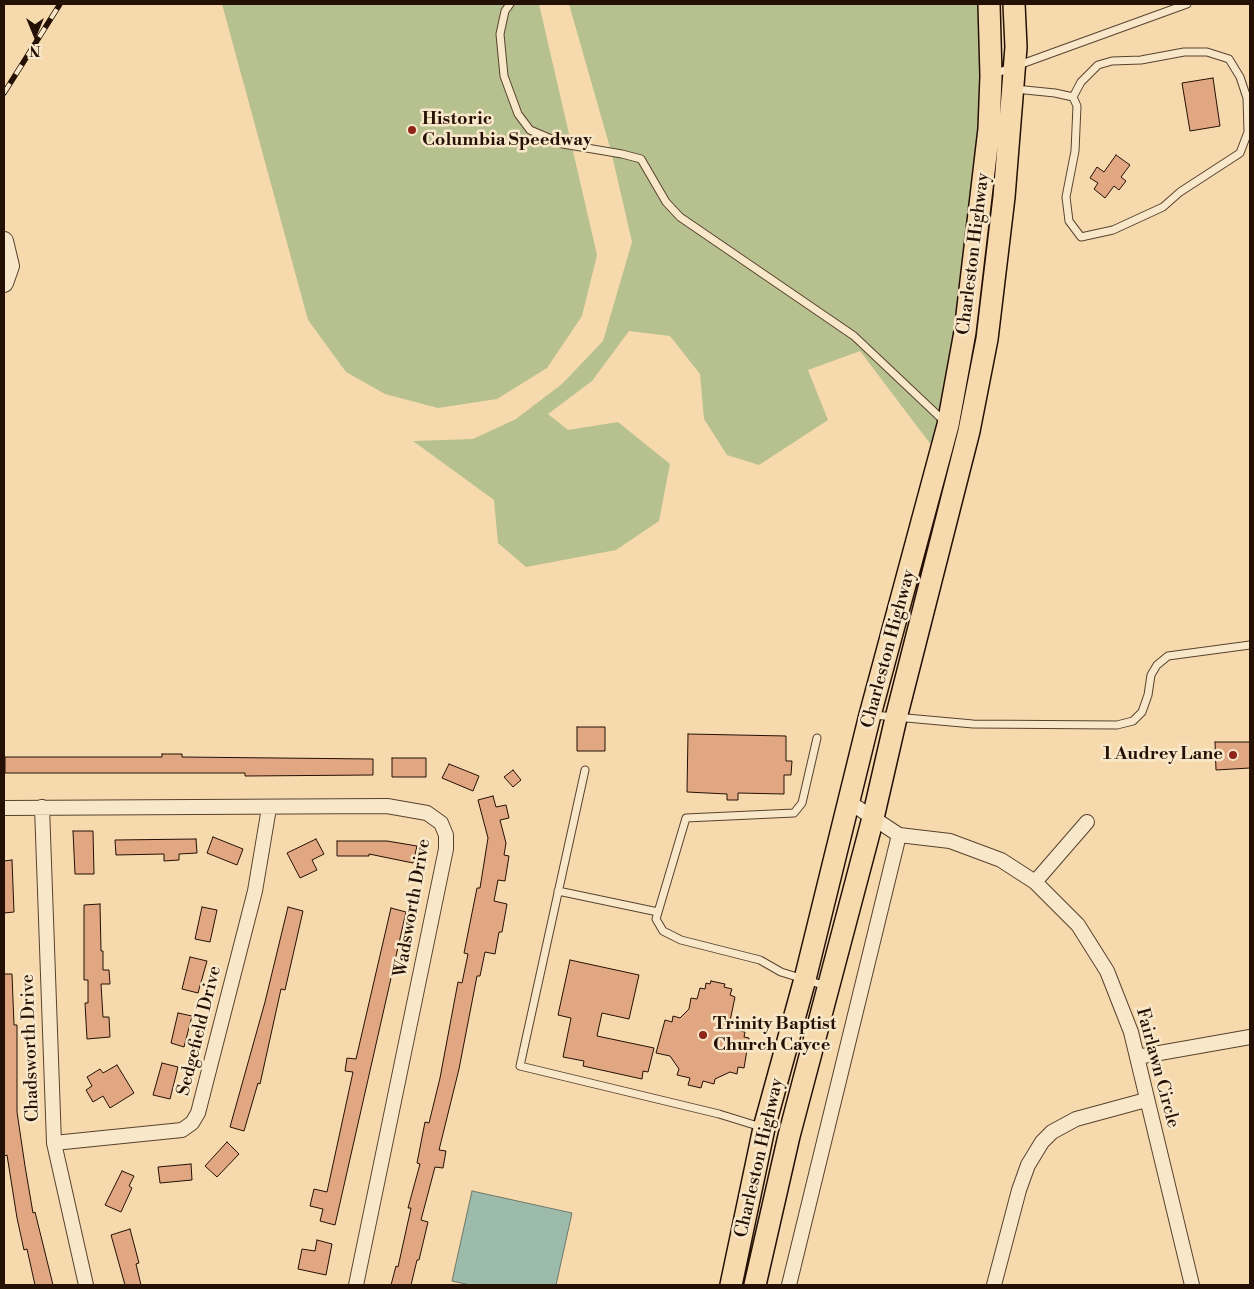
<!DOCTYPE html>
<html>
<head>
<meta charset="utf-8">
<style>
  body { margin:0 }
  #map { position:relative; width:1254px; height:1289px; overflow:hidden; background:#f6daae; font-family:"Libre Bodoni",serif }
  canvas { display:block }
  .frame { position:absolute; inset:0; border:5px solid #241004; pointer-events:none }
  .north { position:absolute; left:10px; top:10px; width:50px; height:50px; -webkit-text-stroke:4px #f9e7ca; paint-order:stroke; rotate:180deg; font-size:14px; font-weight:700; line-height:20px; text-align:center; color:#241004 }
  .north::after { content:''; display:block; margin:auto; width:18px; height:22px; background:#241004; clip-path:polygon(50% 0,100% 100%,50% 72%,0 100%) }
</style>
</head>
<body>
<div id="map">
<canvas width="1254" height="1289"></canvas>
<div class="frame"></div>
<div class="north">N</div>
</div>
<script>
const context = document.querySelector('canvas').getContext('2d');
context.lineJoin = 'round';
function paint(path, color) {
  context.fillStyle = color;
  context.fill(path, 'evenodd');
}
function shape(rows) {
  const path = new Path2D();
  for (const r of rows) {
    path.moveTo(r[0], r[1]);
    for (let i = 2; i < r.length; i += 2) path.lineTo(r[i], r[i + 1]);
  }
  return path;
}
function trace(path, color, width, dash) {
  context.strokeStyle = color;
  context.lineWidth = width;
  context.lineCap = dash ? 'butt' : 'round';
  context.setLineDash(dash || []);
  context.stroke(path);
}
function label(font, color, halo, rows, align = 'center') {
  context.font = font + ' "Libre Bodoni",serif';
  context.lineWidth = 5;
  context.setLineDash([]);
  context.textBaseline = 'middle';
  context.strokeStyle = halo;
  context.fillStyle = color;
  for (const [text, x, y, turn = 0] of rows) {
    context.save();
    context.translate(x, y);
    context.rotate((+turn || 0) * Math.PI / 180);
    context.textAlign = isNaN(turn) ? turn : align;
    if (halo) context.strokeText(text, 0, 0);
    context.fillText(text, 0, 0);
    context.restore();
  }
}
const green = shape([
  [222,4,539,4,597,255,582,316,547,368,497,399,438,408,385,394,346,372,308,320],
  [569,4,989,4,991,56,941,458,860,351,808,370,828,420,759,465,727,455,704,419,700,374,670,336,629,331,592,381,548,414,568,430,618,422,670,464,659,521,616,550,526,567,498,543,494,500,413,441,473,439,516,419,562,384,603,341,632,242,611,151]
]);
const water = shape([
  [472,1191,572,1213,556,1285,470,1285,452,1281,472,1191]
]);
const building = shape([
  [1213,78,1220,126,1190,131,1182,83,1213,78],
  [1116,155,1130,165,1121,177,1126,181,1119,190,1114,186,1105,198,1094,189,1098,183,1090,178,1097,167,1104,172,1116,155],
  [577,727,605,727,605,751,577,751,577,727],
  [688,734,786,736,786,761,792,761,791,775,784,775,784,794,738,793,738,800,727,800,727,794,687,792,688,734],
  [1215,742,1250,742,1250,768,1216,770,1215,742],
  [162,754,182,754,182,757,373,759,373,775,245,776,245,773,5,773,5,757,162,757,162,754],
  [392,758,426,758,426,777,392,777,392,758],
  [449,764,479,776,473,791,442,778,449,764],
  [513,770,521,780,513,787,504,777,513,770],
  [493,796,496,807,506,805,509,818,500,820,506,843,504,855,509,856,505,881,498,880,494,901,507,904,502,932,499,932,495,954,485,952,480,976,477,976,459,1069,439,1150,446,1151,443,1168,435,1167,421,1220,428,1222,419,1260,417,1260,411,1285,391,1285,396,1266,398,1267,411,1208,408,1208,420,1164,417,1163,425,1122,429,1123,440,1078,458,982,462,983,468,954,464,953,477,888,480,888,488,838,478,800,493,796],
  [73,831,93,831,94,874,75,874,73,831],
  [213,837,243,849,237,865,207,853,213,837],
  [196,839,197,853,179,854,179,860,164,861,164,854,116,855,115,840,196,839],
  [316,839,324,854,312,860,317,870,300,878,287,853,316,839],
  [337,841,387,841,417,846,413,863,369,854,369,856,337,856,337,841],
  [12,860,14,912,4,913,4,861,12,860],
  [100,904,101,951,103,951,103,970,109,970,110,984,101,984,103,1017,109,1017,110,1037,87,1039,85,1003,88,1003,88,980,84,980,84,905,100,904],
  [202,907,217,910,210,942,195,939,202,907],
  [288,907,303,911,285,990,281,989,260,1084,258,1083,244,1131,230,1127,265,1002,288,907],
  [391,908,406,912,335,1225,320,1221,323,1209,310,1206,314,1189,327,1192,353,1072,345,1071,347,1058,356,1059,391,908],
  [190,957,207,961,198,993,182,989,190,957],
  [570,960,639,975,629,1019,602,1013,597,1036,654,1048,648,1072,643,1071,642,1079,583,1066,584,1061,563,1057,571,1018,558,1015,570,960],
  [4,974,12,974,14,1025,17,1025,17,1112,25,1166,33,1213,35,1212,53,1285,35,1285,27,1249,24,1250,17,1218,7,1155,4,1156,4,974],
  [711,981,725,984,724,987,732,989,730,995,735,997,730,1021,739,1031,745,1032,744,1037,749,1038,744,1068,738,1067,737,1074,730,1072,715,1079,714,1084,703,1081,701,1088,688,1085,690,1078,677,1075,679,1069,670,1056,656,1053,665,1020,672,1022,673,1016,680,1018,689,1009,691,998,697,999,700,988,705,989,706,983,710,984,711,981],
  [178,1013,192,1016,184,1047,171,1043,178,1013],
  [162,1063,178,1067,170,1099,153,1095,162,1063],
  [117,1065,134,1093,110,1108,103,1096,93,1102,86,1090,92,1086,87,1077,100,1069,103,1073,117,1065],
  [227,1142,239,1154,217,1177,205,1166,227,1142],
  [191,1164,192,1180,160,1183,158,1167,191,1164],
  [122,1171,134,1176,129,1186,132,1188,121,1212,105,1205,122,1171],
  [130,1229,139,1263,136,1264,141,1285,125,1285,111,1235,130,1229],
  [317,1240,332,1244,326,1275,298,1269,302,1249,315,1251,317,1240]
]);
const service = shape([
  [510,4,505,11,500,34,504,76,518,114,530,130,563,144,622,154,641,159,666,202,680,217,854,336,945,422],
  [994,74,1187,4],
  [1015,89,1055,93,1073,97,1077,106,1075,151,1066,197,1069,221,1081,237,1113,230,1163,207,1180,192,1240,153,1248,132,1247,98,1240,77,1229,59,1207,52,1184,52,1141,60,1112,61,1098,65,1081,82,1073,97],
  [873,715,973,724,1117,725,1133,721,1142,712,1148,695,1151,675,1157,665,1168,656,1250,645],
  [817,738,802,803,794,813,686,818,656,919,663,931,681,940,760,960,781,972,826,986],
  [585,770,520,1066,719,1114,761,1127],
  [558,891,658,912]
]);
const minor = shape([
  [849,802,899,835,950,841,1001,860,1035,882,1078,925,1107,971,1131,1032,1192,1285],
  [42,807,54,1143,86,1285],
  [4,808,387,806,427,813,441,823,446,835,446,849,356,1285],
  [1035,882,1087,822],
  [1137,1057,1250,1037],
  [54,1143,182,1130,192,1123,198,1113,255,891,269,808],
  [789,1285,899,835],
  [994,1285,1019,1190,1028,1165,1042,1142,1052,1132,1076,1119,1146,1100]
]);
const tertiary = shape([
  [4,241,10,266,4,283]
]);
const primary = shape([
  [731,1285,764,1128,805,979,870,715,948,425,965,332,989,129,991,76,989,4],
  [755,1285,789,1136,873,818,896,718,969,431,987,339,1004,197,1016,47,1014,4]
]);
const rail = shape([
  [4,93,60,4]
]);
const markers = [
  [412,130,5,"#8f2418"],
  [1233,755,5,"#8f2418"],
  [703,1035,5,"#8f2418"]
];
const poiNames = [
  ["Historic",422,120],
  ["Columbia Speedway",422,141],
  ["1 Audrey Lane",1223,755,"right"],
  ["Trinity Baptist",713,1025],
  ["Church Cayce",713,1046]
];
const streetNames = [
  ["Charleston Highway",974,254,-83],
  ["Charleston Highway",889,649,-75],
  ["Wadsworth Drive",413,908,-80],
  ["Sedgefield Drive",200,1031,-76],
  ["Chadsworth Drive",31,1048,-92],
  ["Fairlawn Circle",1157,1068,75],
  ["Charleston Highway",760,1158,-77]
];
paint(green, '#b6c18f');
paint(water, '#9dbbab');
trace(water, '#6d7768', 1);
paint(building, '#e0a782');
trace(building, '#241004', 1);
trace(service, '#58422e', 9);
trace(minor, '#58422e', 16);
trace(tertiary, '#58422e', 20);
trace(primary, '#241004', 24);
trace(service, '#f9e7ca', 7);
trace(minor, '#f9e7ca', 14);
trace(tertiary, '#f9e7ca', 18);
trace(primary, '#f6daae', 21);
trace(rail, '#241004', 5.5);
trace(rail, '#f9e7ca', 4, [11]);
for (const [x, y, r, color] of markers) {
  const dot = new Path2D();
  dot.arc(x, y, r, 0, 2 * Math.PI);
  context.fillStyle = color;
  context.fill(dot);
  trace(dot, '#f9e7ca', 2);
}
label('bold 18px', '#241004', '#f9e7ca', poiNames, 'left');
label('18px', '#241004', '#f9e7ca', streetNames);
</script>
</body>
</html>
